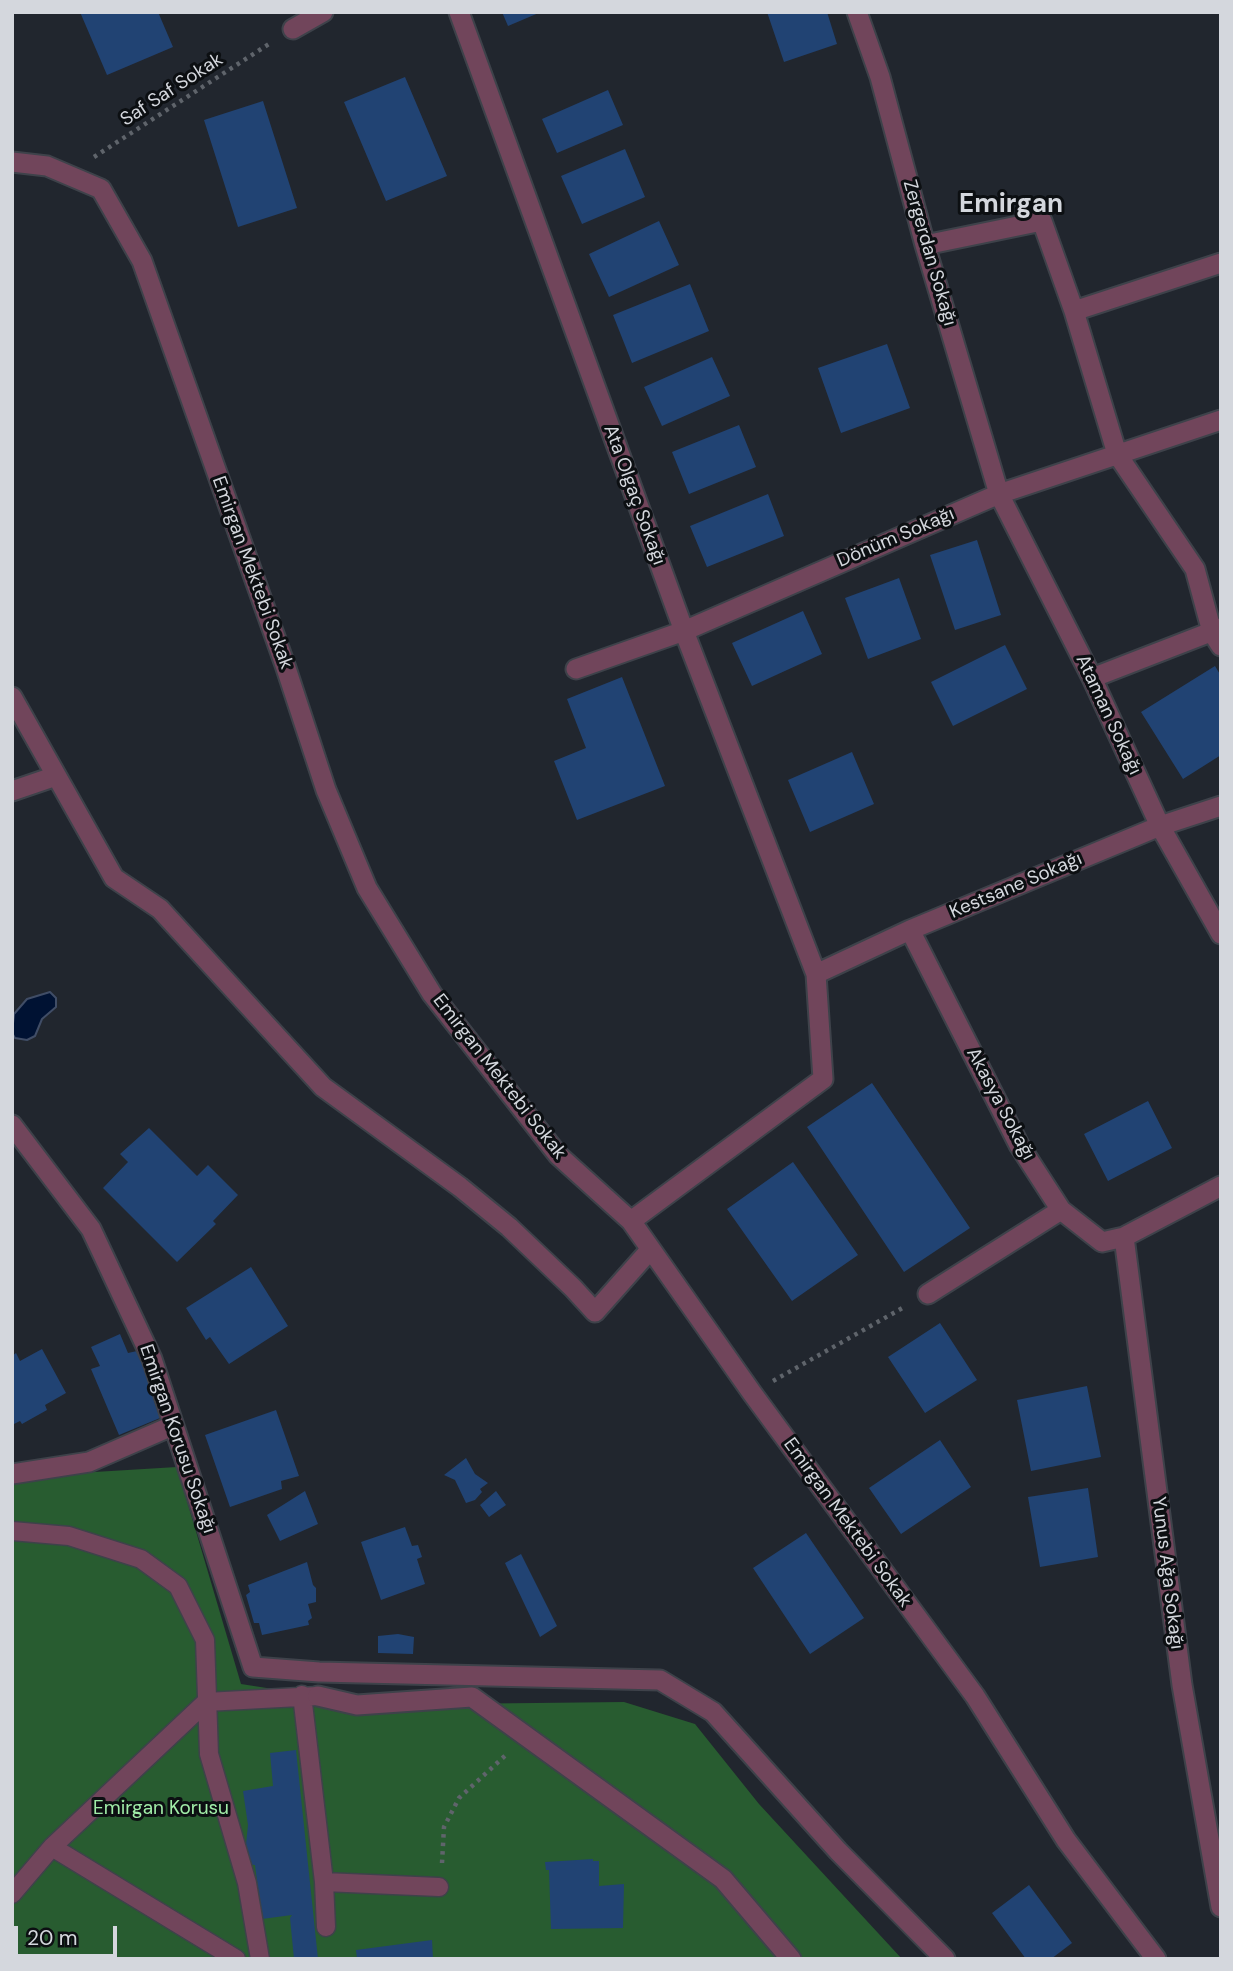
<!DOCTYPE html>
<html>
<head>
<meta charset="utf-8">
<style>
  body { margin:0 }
  #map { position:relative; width:1233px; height:1971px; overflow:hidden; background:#21262e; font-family:"DM Sans",sans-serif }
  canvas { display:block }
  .frame { position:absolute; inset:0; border:14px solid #d4d7dd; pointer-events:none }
  .scale { position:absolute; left:14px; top:1926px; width:103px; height:32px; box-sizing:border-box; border:4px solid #d4d7dd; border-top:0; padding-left:9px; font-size:21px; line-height:24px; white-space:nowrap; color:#d4d7dd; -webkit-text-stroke:5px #0c0f12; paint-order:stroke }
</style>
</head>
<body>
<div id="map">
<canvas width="1233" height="1971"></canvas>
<div class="frame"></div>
<div class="scale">20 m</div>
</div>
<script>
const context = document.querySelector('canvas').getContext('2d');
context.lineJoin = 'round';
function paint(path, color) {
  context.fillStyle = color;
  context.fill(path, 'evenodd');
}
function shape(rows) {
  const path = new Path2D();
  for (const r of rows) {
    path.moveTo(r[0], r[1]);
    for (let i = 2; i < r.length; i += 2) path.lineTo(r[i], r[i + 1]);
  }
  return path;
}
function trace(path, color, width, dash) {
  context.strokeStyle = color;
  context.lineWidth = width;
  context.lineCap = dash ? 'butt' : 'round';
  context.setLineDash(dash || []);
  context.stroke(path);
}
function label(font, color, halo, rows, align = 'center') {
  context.font = font + ' "DM Sans",sans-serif';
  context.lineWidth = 6;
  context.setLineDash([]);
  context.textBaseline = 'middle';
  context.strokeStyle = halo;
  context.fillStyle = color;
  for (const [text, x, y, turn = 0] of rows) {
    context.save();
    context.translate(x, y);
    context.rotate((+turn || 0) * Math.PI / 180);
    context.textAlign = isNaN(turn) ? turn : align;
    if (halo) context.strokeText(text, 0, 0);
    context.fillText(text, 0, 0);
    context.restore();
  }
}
const forest = shape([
  [177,1467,241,1684,318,1696,357,1705,624,1702,695,1724,759,1804,902,1959,12,1959,12,1477]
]);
const water = shape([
  [50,992,56,998,56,1007,42,1019,35,1036,27,1040,15,1038,12,1033,14,1014,27,999,50,992]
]);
const building = shape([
  [80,12,158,12,173,47,107,75],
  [502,12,541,12,508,26],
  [767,12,827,12,837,44,784,62],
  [405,77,447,176,386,201,344,102],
  [608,90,623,125,557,153,542,119],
  [263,101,297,208,238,227,204,120],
  [625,149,645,197,582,224,561,176],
  [659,221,679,265,609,297,589,254],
  [690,284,709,331,632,363,613,315],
  [887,344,910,408,841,433,818,368],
  [712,357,730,396,662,426,644,387],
  [739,425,756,467,689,494,672,452],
  [768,494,784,536,707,567,690,526],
  [977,540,1001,615,955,630,930,555],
  [899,578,921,639,868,659,845,598],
  [803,611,822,654,752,686,732,643],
  [1005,645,1027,689,953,726,931,682],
  [1215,666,1221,676,1221,755,1183,779,1141,712],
  [622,677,665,786,577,820,554,761,586,748,567,699],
  [852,752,874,804,810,832,788,780],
  [872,1083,970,1228,904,1272,807,1127],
  [1148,1101,1172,1148,1108,1181,1084,1134],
  [149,1128,197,1176,208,1165,238,1195,213,1221,216,1224,177,1262,103,1188,128,1162,120,1154],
  [793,1162,858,1255,792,1301,727,1209],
  [251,1267,288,1326,229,1364,210,1337,206,1340,186,1308],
  [940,1323,977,1380,925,1413,888,1357],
  [120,1334,128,1353,137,1351,157,1396,153,1398,160,1418,119,1435,91,1369,100,1366,91,1347],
  [42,1349,66,1393,45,1405,47,1410,22,1424,20,1421,12,1425,12,1356,16,1353,20,1361],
  [1087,1386,1101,1457,1031,1471,1017,1400],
  [276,1410,299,1476,281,1481,282,1489,230,1507,205,1435],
  [940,1440,971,1487,901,1534,869,1488],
  [466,1458,475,1474,488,1483,480,1489,482,1492,475,1500,466,1503,455,1480,444,1475],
  [1088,1488,1098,1557,1040,1567,1028,1497],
  [305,1491,318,1524,280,1541,267,1515],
  [496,1491,506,1505,489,1517,480,1505],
  [405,1527,412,1546,418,1545,422,1557,417,1559,425,1584,381,1600,361,1542],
  [806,1533,864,1618,810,1654,753,1568],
  [521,1554,557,1626,540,1637,505,1563],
  [307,1562,313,1585,316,1588,316,1602,308,1604,312,1618,308,1621,309,1625,262,1635,259,1623,254,1623,246,1595,250,1592,248,1585],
  [398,1634,414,1637,413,1654,378,1653,378,1636],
  [296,1750,318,1959,294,1959,290,1918,292,1915,262,1919,255,1865,244,1864,248,1825,243,1791,273,1786,270,1753],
  [593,1859,593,1861,599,1861,599,1886,624,1884,623,1928,551,1929,549,1870,546,1870,545,1862],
  [1029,1885,1072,1943,1051,1959,1026,1959,992,1913],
  [432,1940,433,1959,357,1959,356,1950]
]);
const path = shape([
  [94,157,272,42],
  [773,1381,906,1306],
  [442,1863,444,1827,459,1798,508,1753]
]);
const service = shape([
  [12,1531,69,1536,141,1559,178,1586,205,1640,209,1754,247,1883,260,1959],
  [302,1695,324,1882,326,1927],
  [52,1847,236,1959],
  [324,1882,439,1887],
  [12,1894,52,1847,206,1702,318,1696]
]);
const minor = shape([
  [459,12,684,631,816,974,823,1079,631,1221],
  [857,12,880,77,925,245,999,494,1092,678,1160,826,1221,934],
  [293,29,323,12],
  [12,162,47,166,101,189,142,261,285,665,326,790,367,888,432,994,558,1155,631,1221,752,1393,975,1696,1066,1840,1156,1959],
  [925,245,1042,221,1074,311,1221,263],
  [1074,311,1117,454,1195,569,1212,632,1221,646],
  [576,669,684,631,999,494,1221,420],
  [1092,678,1221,628],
  [12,697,114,878,160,909,323,1087,460,1187,509,1227,573,1288,595,1312,650,1250],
  [12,791,56,776],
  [910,930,1019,1145,1061,1210,1102,1242,1124,1237,1221,1186],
  [816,974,910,930,1160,826,1221,806],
  [12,1125,91,1229,152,1359,253,1667,319,1672,660,1680,713,1712,838,1851,945,1959],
  [1124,1237,1182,1685,1221,1907],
  [928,1294,1061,1210],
  [12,1474,89,1462,172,1426],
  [318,1696,357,1705,472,1697,723,1879,791,1959]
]);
const streetNames = [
  ["Saf Saf Sokak",172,90,-33],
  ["Zergerdan Sokağı",929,253,74],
  ["Ata Olgaç Sokağı",634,495,70],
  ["Dönüm Sokağı",896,538,-23],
  ["Emirgan Mektebi Sokak",252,573,70],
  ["Ataman Sokağı",1108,715,65],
  ["Kestsane Sokağı",1016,886,-23],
  ["Emirgan Mektebi Sokak",499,1077,52],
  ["Akasya Sokağı",1000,1104,62],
  ["Emirgan Korusu Sokağı",177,1439,71],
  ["Emirgan Mektebi Sokak",847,1523,54],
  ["Yunus Ağa Sokağı",1167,1573,83]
];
const parkNames = [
  ["Emirgan Korusu",161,1809]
];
const districtNames = [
  ["Emirgan",1011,205]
];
paint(forest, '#285c30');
paint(water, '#001233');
trace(water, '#404d66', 2);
paint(building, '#214373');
trace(service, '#3e424a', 21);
trace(minor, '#3e424a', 23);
trace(path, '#5f646b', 4.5, [3.5, 5]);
trace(service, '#71455b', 18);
trace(minor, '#71455b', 19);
label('19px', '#d4d7dd', '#0c0f12', streetNames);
label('19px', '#a1eda8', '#0c0f12', parkNames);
label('bold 26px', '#d4d7dd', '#0c0f12', districtNames);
</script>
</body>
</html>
